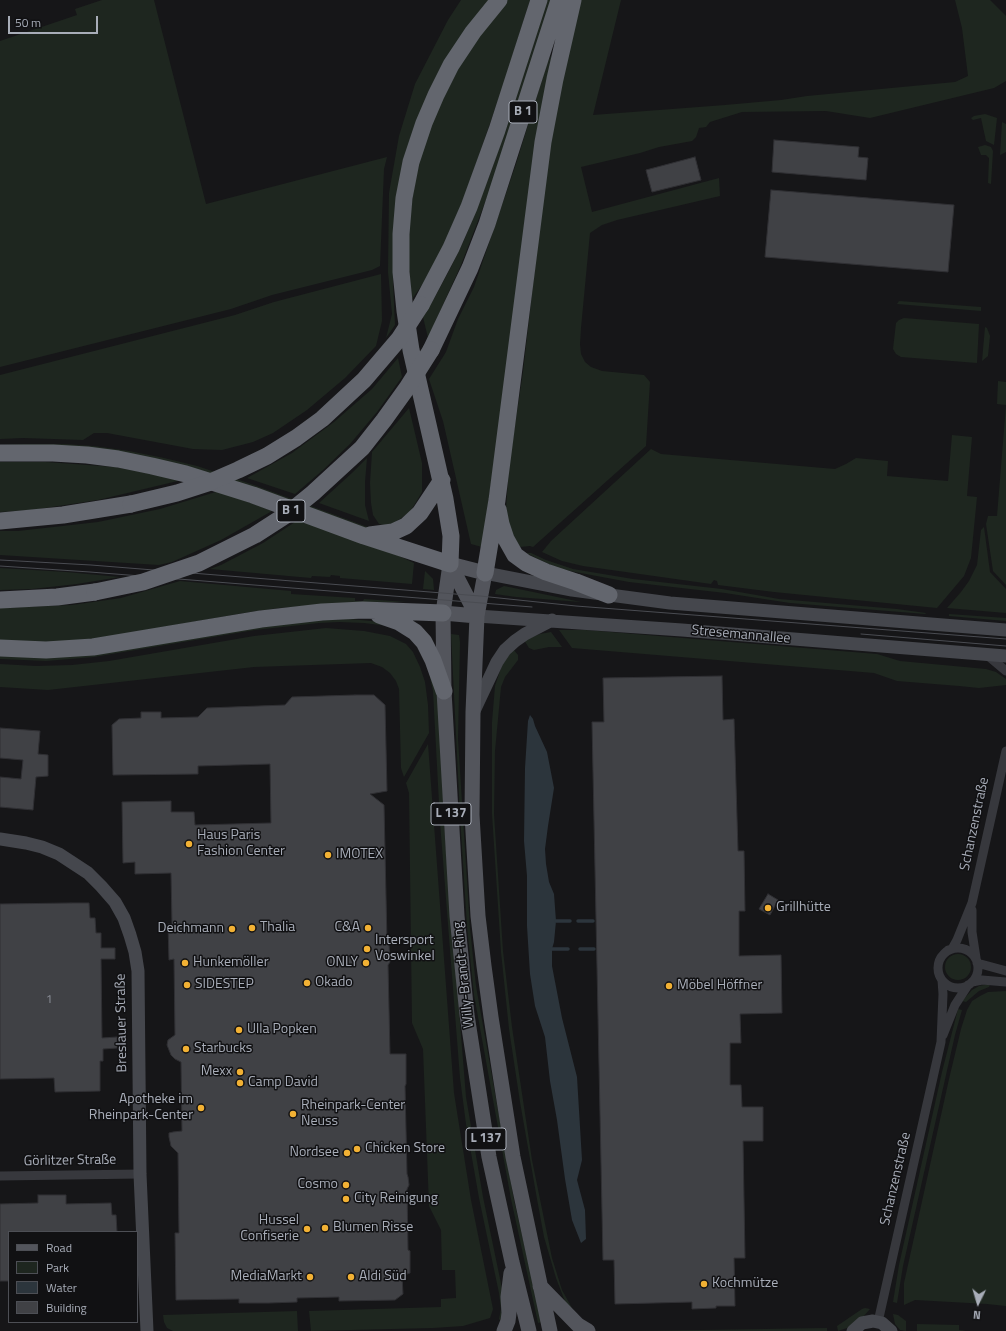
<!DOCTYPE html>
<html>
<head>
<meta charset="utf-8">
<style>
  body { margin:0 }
  #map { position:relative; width:1006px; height:1331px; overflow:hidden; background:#161618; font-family:"Titillium Web",sans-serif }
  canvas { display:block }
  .legend { position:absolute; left:8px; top:1231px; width:130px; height:92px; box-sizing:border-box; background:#111113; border:1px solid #4d4f55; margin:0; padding:5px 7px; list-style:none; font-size:12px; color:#a8adb8 }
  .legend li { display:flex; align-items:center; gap:8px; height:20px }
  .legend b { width:20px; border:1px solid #4d4f55 }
  .north { position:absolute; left:958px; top:1283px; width:40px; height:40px; -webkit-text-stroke:3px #111113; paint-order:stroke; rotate:185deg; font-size:11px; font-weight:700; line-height:16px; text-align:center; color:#a8adb8 }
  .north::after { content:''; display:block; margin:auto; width:14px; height:18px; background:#a8adb8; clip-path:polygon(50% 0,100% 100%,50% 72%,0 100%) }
  .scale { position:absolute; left:8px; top:16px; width:90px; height:18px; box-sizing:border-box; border:2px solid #a8adb8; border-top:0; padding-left:5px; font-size:12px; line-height:14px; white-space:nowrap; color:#a8adb8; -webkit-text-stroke:3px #111113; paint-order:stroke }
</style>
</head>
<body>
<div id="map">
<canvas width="1006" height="1331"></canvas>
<ul class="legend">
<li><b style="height:5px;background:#53555c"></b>Road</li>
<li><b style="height:11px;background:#1e261f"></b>Park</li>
<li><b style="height:11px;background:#2c353c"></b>Water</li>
<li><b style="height:11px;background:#404145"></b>Building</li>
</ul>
<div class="north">N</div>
<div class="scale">50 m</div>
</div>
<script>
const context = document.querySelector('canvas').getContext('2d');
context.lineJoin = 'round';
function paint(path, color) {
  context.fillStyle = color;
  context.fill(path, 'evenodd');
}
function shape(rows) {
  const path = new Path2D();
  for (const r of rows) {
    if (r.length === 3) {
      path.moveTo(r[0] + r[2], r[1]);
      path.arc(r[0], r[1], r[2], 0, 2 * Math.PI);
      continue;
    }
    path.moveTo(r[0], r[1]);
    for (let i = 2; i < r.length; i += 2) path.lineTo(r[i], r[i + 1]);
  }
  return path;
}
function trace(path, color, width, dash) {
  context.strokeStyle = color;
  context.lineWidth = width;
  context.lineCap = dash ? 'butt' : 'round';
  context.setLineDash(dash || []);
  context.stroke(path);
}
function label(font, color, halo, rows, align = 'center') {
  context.font = font + ' "Titillium Web",sans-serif';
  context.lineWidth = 3;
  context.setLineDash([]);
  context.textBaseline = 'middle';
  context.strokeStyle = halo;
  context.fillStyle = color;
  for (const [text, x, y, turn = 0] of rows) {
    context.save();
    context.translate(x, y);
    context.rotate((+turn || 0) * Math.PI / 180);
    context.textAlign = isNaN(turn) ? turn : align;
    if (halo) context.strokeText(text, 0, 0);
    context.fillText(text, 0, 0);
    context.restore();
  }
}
const green = shape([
  [102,0,154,0,206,204,387,157,384,169,380,266,372,270,272,295,231,309,0,367,0,41,77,15,75,9],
  [461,0,489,0,447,59,393,244,393,281,395,325,386,338,392,314,388,272,389,193,399,136,415,84,448,20],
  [507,0,530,0,504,83,463,201,432,271,412,299,409,270,409,223,415,181,423,147,437,108,463,59,481,33],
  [547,0,551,0,494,179,461,265,428,338,423,317,436,295,451,267,465,238,477,207,492,169],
  [578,0,621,0,593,115,725,105,781,100,807,96,955,82,968,76,962,28,955,0,990,0,1006,16,1006,81,994,88,870,118,826,111,742,112,710,122,706,127,699,128,696,137,692,141,659,147,640,153,581,167,592,212,719,178,720,196,617,220,602,225,590,233,581,328,580,344,581,354,585,362,591,367,602,371,644,375,650,382,646,446,533,547,530,546,520,547,509,528,506,509,509,465,523,372,547,162],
  [552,54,482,547,471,544,443,421,429,379,446,352,458,319,474,287,516,164,547,63],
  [985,114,997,118,994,145,986,141,981,118,973,120,971,118,974,116],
  [1002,122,1006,124,1006,152,1000,155],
  [985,145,991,147,993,151,991,184,988,183,989,158,986,155,981,155,978,147],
  [381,274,382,321,376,346,345,378,307,410,273,433,253,442,222,450,193,449,107,433,94,433,83,440,23,438,0,439,0,375,235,315,274,302],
  [899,301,981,307,981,311,897,304],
  [904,318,979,324,977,363,901,357,896,354,893,349,896,323,899,320],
  [985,327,987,328,990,336,988,356,982,361],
  [398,358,402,377,377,412,350,444,323,470,295,494,247,478,292,453,334,422,372,389],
  [998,381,1006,382,1006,585,993,571,986,524,988,516,997,516,1006,405,997,404],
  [409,408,422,463,422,492,410,512,390,526,379,524,373,515,371,503,370,483,372,452],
  [952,435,972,437,967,496,977,497,971,558,964,576,937,608,774,592,718,585,717,581,714,580,711,584,583,566,562,561,542,552,551,541,651,449,661,454,835,469,846,464,856,458,888,461,887,476,948,481],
  [23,444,64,444,94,446,129,451,164,458,197,466,254,485,373,529,364,529,257,489,0,445],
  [367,458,365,482,365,505,369,521,319,503,353,472],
  [0,462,46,462,115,467,182,480,98,500,32,510,0,512],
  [219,491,272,511,221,540,172,562,159,565,0,555,0,531,18,531,98,522,160,509],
  [298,520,397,555,414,563,412,584,340,578,340,576,331,575,330,577,312,576,311,578,210,569,221,565,263,543],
  [984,527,990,572,1006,589,1006,613,947,608,961,592,969,581,977,565,981,530],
  [526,553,531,553,546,560,573,569,633,579,722,589,779,599,897,609,926,613,925,614,790,603,725,593,629,582,559,569],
  [0,568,66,572,120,577,77,584,32,589,0,590],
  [425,571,433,579,434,590,423,589],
  [180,581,291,591,291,594,355,598,355,601,363,601,364,599,407,602,362,602,279,608,244,613,103,638,66,642,20,642,0,640,0,608,72,605,121,598],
  [504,586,514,588,581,602,516,597,495,594,496,590],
  [949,614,1006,618,1006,621,949,616],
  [349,619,383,622,399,630,388,626,364,623,339,622,319,623,255,630,94,657,46,661,0,659,0,656,317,620],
  [326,628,364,631,390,636,406,644,413,652,420,667,425,682,428,705,429,733,404,777,401,768,399,689,396,681,390,673,382,667,371,663,254,667,48,690,0,687,0,664,36,666,72,665,109,661,254,636],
  [559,630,586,630,877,654,900,661,986,669,996,672,1006,679,1006,685,979,688,959,686,897,681,874,673,572,648],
  [551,632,562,647,549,647,534,650,529,648,524,640,540,634],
  [451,634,459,635,460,642,458,739,470,928,476,986,514,1200,542,1322,538,1323,511,1199,474,995,467,927,460,816],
  [513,649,518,655,518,660,505,677,501,687,495,751,494,814,503,951,512,1027,532,1160,552,1258,562,1290,572,1308,566,1304,556,1278,544,1237,537,1199,520,1102,509,1029,501,952,492,814,492,722,495,686,502,665],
  [429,673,436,685,439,707,445,837,466,1097,483,1197,503,1293,502,1322,499,1319,501,1309,499,1293,479,1198,466,1124,460,1078,440,822,433,691],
  [428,744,454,1093,471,1200,493,1309,490,1318,463,1326,433,1328,311,1331,309,1311,441,1307,441,1299,456,1298,455,1270,442,1270,441,1230,429,1206,423,1049,412,1023,409,793,406,783],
  [958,967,13],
  [990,984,989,987,979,991,966,1002,962,1001,972,990,979,986],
  [1006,991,1006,1306,987,1304,915,1300,904,1305,904,1283,949,1079,961,1029,967,1010,972,1001,980,996,988,992],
  [958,1009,962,1010,955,1035,903,1266,897,1303,893,1302,899,1265,942,1072],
  [865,1308,870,1309,863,1317,847,1328,838,1331,837,1326,862,1309],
  [297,1311,298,1331,173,1331,167,1328,164,1322,163,1315],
  [893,1314,898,1315,906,1321,906,1331,900,1330,895,1324],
  [917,1324,959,1325,959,1330,966,1331,917,1331],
  [827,1328,827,1331,636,1331]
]);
const water = shape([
  [530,715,533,719,535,726,547,752,554,788,548,826,545,849,546,864,549,882,554,894,556,921,554,942,552,949,552,966,562,1018,577,1077,582,1160,577,1180,585,1210,586,1239,581,1243,572,1220,565,1179,557,1120,550,1081,545,1037,535,1006,530,974,527,926,527,876,524,841,525,768,528,721]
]);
const stream = shape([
  [556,921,570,921],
  [578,921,593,921],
  [552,949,568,949],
  [580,949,594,949]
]);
const building = shape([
  [774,140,859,147,858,157,868,158,866,180,772,172,774,140],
  [695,157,701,180,652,192,646,170,695,157],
  [771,190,954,205,948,272,765,257,771,190],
  [722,676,723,720,734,719,738,851,744,851,745,911,739,911,739,956,781,955,782,1013,740,1014,741,1043,730,1043,730,1085,741,1085,742,1107,763,1107,763,1141,743,1141,745,1258,734,1258,735,1306,716,1306,716,1308,692,1309,692,1302,615,1304,614,1260,603,1260,592,722,604,722,603,678,722,676],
  [355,695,374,695,385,705,387,791,370,794,384,805,387,943,389,945,390,962,388,965,390,1054,406,1054,406,1084,405,1086,407,1174,408,1177,409,1185,407,1189,408,1250,410,1251,410,1273,402,1276,403,1294,395,1300,339,1301,339,1297,297,1298,297,1302,269,1303,239,1303,239,1299,176,1300,175,1233,179,1233,178,1153,171,1146,169,1137,169,1133,173,1132,182,1131,181,1062,175,1059,171,1055,167,1045,168,1040,175,1035,174,959,169,960,168,924,172,924,171,873,135,874,135,862,123,863,122,802,171,801,171,812,194,812,195,825,271,823,270,764,198,766,198,774,113,775,112,725,119,719,141,718,141,712,161,712,161,718,198,717,207,708,285,705,292,697,355,695],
  [0,728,40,731,38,754,48,755,48,776,36,777,33,810,0,807,0,777,21,779,23,760,0,758,0,728],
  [768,894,778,900,770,915,759,909,768,894],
  [71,903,89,903,90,918,95,918,96,933,101,933,101,948,115,948,115,959,101,959,102,1038,117,1037,117,1048,103,1049,103,1061,100,1061,100,1091,55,1092,54,1078,0,1079,0,904,71,903],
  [38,1195,66,1195,66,1204,111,1203,112,1215,116,1215,117,1232,9,1232,9,1281,0,1281,0,1204,38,1203,38,1195]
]);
const street = shape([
  [987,655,1006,671],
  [972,910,972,932,976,958],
  [958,968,20],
  [948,950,952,949,957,940,972,903,1006,751],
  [977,963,1006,971],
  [972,982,982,980,1006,982],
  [943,1035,955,1005,968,985],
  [0,1176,140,1174],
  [878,1322,941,1042,943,994,942,980]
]);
const secondary = shape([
  [485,573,572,590,670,603,1006,630],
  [477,616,682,630,1006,656],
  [474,711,497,662,505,650,515,641,525,634,552,620],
  [0,839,26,843,42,847,59,854,88,873,101,886,115,902,124,918,130,935,135,952,138,971,140,1174,147,1331],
  [853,1331,862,1323,873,1321,882,1323,891,1331]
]);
const primary = shape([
  [450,564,443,613,444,691,457,916,467,1015,489,1157,512,1262,529,1331],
  [450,564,477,616],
  [450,564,485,573],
  [485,573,477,616,473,712,472,815,478,916,484,966,491,1017,513,1157,550,1331],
  [443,613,477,616],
  [540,1286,578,1325,588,1331],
  [504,1331,508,1321,509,1313,508,1297,511,1273]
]);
const highway = shape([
  [421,305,451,248,469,207,497,130,539,0],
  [431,350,470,268,487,224,559,0],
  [0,453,53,453,87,455,118,459,152,466,186,474,253,495,364,536,450,564,451,536,445,499,411,350,405,311,401,272,401,234,404,198,411,162,424,123,436,95,451,65,473,32,499,0],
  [498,509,501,524,506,539,515,555,526,563,546,572,576,582,609,595],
  [0,521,63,515,131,504],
  [370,535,393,532,406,526,420,513,442,480],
  [485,573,497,500,543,142,555,79,573,0],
  [0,600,57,597,95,592],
  [379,615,399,622,415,632,424,642,433,660,444,691],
  [0,648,46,650,93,647,261,619,322,612,363,610,443,613]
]);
const tram = shape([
  [0,560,91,565,480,596,576,606,1006,639],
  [0,566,90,572,532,607],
  [861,634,1006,646]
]);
const highwayBridge = shape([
  [131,504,177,493,208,483,238,470,267,456,296,438,322,419,364,380,399,339,421,305],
  [95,592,143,582,199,563,255,535,286,515,313,493,362,448,384,420,407,388,431,350]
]);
const markers = [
  [189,844,4,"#f2b134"],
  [328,855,4,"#f2b134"],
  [768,908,4,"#f2b134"],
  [252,928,4,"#f2b134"],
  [368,928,4,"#f2b134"],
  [232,929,4,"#f2b134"],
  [367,949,4,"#f2b134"],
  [185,963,4,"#f2b134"],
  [366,963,4,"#f2b134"],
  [307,983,4,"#f2b134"],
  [187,985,4,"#f2b134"],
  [669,986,4,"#f2b134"],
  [239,1030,4,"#f2b134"],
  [186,1049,4,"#f2b134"],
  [240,1072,4,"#f2b134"],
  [240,1083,4,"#f2b134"],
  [201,1108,4,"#f2b134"],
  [293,1114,4,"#f2b134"],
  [357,1149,4,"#f2b134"],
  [347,1153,4,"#f2b134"],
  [346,1185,4,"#f2b134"],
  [346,1199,4,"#f2b134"],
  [325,1228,4,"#f2b134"],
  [307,1229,4,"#f2b134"],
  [310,1277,4,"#f2b134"],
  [351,1277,4,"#f2b134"],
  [704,1284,4,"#f2b134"]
];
const numberNames = [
  ["1",49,1000]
];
const shields = [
  [523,112,28],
  [291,511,28],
  [451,814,40],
  [486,1139,40]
];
const shieldNames = [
  ["B 1",523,112],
  ["B 1",291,511],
  ["L 137",451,814],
  ["L 137",486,1139]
];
const streetNames = [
  ["Stresemannallee",741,635,5],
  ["Schanzenstraße",975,824,-78],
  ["Willy-Brandt-Ring",464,975,-96],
  ["Breslauer Straße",122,1023,-91],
  ["Görlitzer Straße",70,1161,-1],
  ["Schanzenstraße",896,1179,-77]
];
const poiNames = [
  ["Haus Paris",197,836],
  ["Fashion Center",197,852],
  ["IMOTEX",336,855],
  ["Grillhütte",776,908],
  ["Thalia",260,928],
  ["C&A",360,928,"right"],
  ["Deichmann",224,929,"right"],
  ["Intersport",375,941],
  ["Voswinkel",375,957],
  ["Hunkemöller",193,963],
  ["ONLY",358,963,"right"],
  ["Okado",315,983],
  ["SIDESTEP",195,985],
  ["Möbel Höffner",677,986],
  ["Ulla Popken",247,1030],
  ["Starbucks",194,1049],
  ["Mexx",232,1072,"right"],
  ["Camp David",248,1083],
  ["Apotheke im",193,1100,"right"],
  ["Rheinpark-Center",193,1116,"right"],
  ["Rheinpark-Center",301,1106],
  ["Neuss",301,1122],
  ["Chicken Store",365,1149],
  ["Nordsee",339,1153,"right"],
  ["Cosmo",338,1185,"right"],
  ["City Reinigung",354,1199],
  ["Hussel",299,1221,"right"],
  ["Confiserie",299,1237,"right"],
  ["Blumen Risse",333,1228],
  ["MediaMarkt",302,1277,"right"],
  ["Aldi Süd",359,1277],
  ["Kochmütze",712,1284]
];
paint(green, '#1e261f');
paint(water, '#2c353c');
trace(stream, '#2c353c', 3.5);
paint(building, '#404145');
trace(building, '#303034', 1);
trace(street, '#37383d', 9);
trace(secondary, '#45474d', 13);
trace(primary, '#53555c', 15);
trace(highway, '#63666e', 17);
trace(tram, '#4a4c52', 1);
trace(highwayBridge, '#63666e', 17);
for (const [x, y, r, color] of markers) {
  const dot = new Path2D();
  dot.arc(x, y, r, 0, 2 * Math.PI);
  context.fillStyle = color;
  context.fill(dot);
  trace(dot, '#111113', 1.5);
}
label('12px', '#8e929b', null, numberNames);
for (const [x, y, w] of shields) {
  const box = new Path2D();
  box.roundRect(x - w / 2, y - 11, w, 22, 3);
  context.fillStyle = '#111113';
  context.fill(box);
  trace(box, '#a8adb8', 1);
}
label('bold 13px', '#a8adb8', null, shieldNames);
label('14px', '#a8adb8', '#111113', streetNames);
label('14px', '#a8adb8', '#111113', poiNames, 'left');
</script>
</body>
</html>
